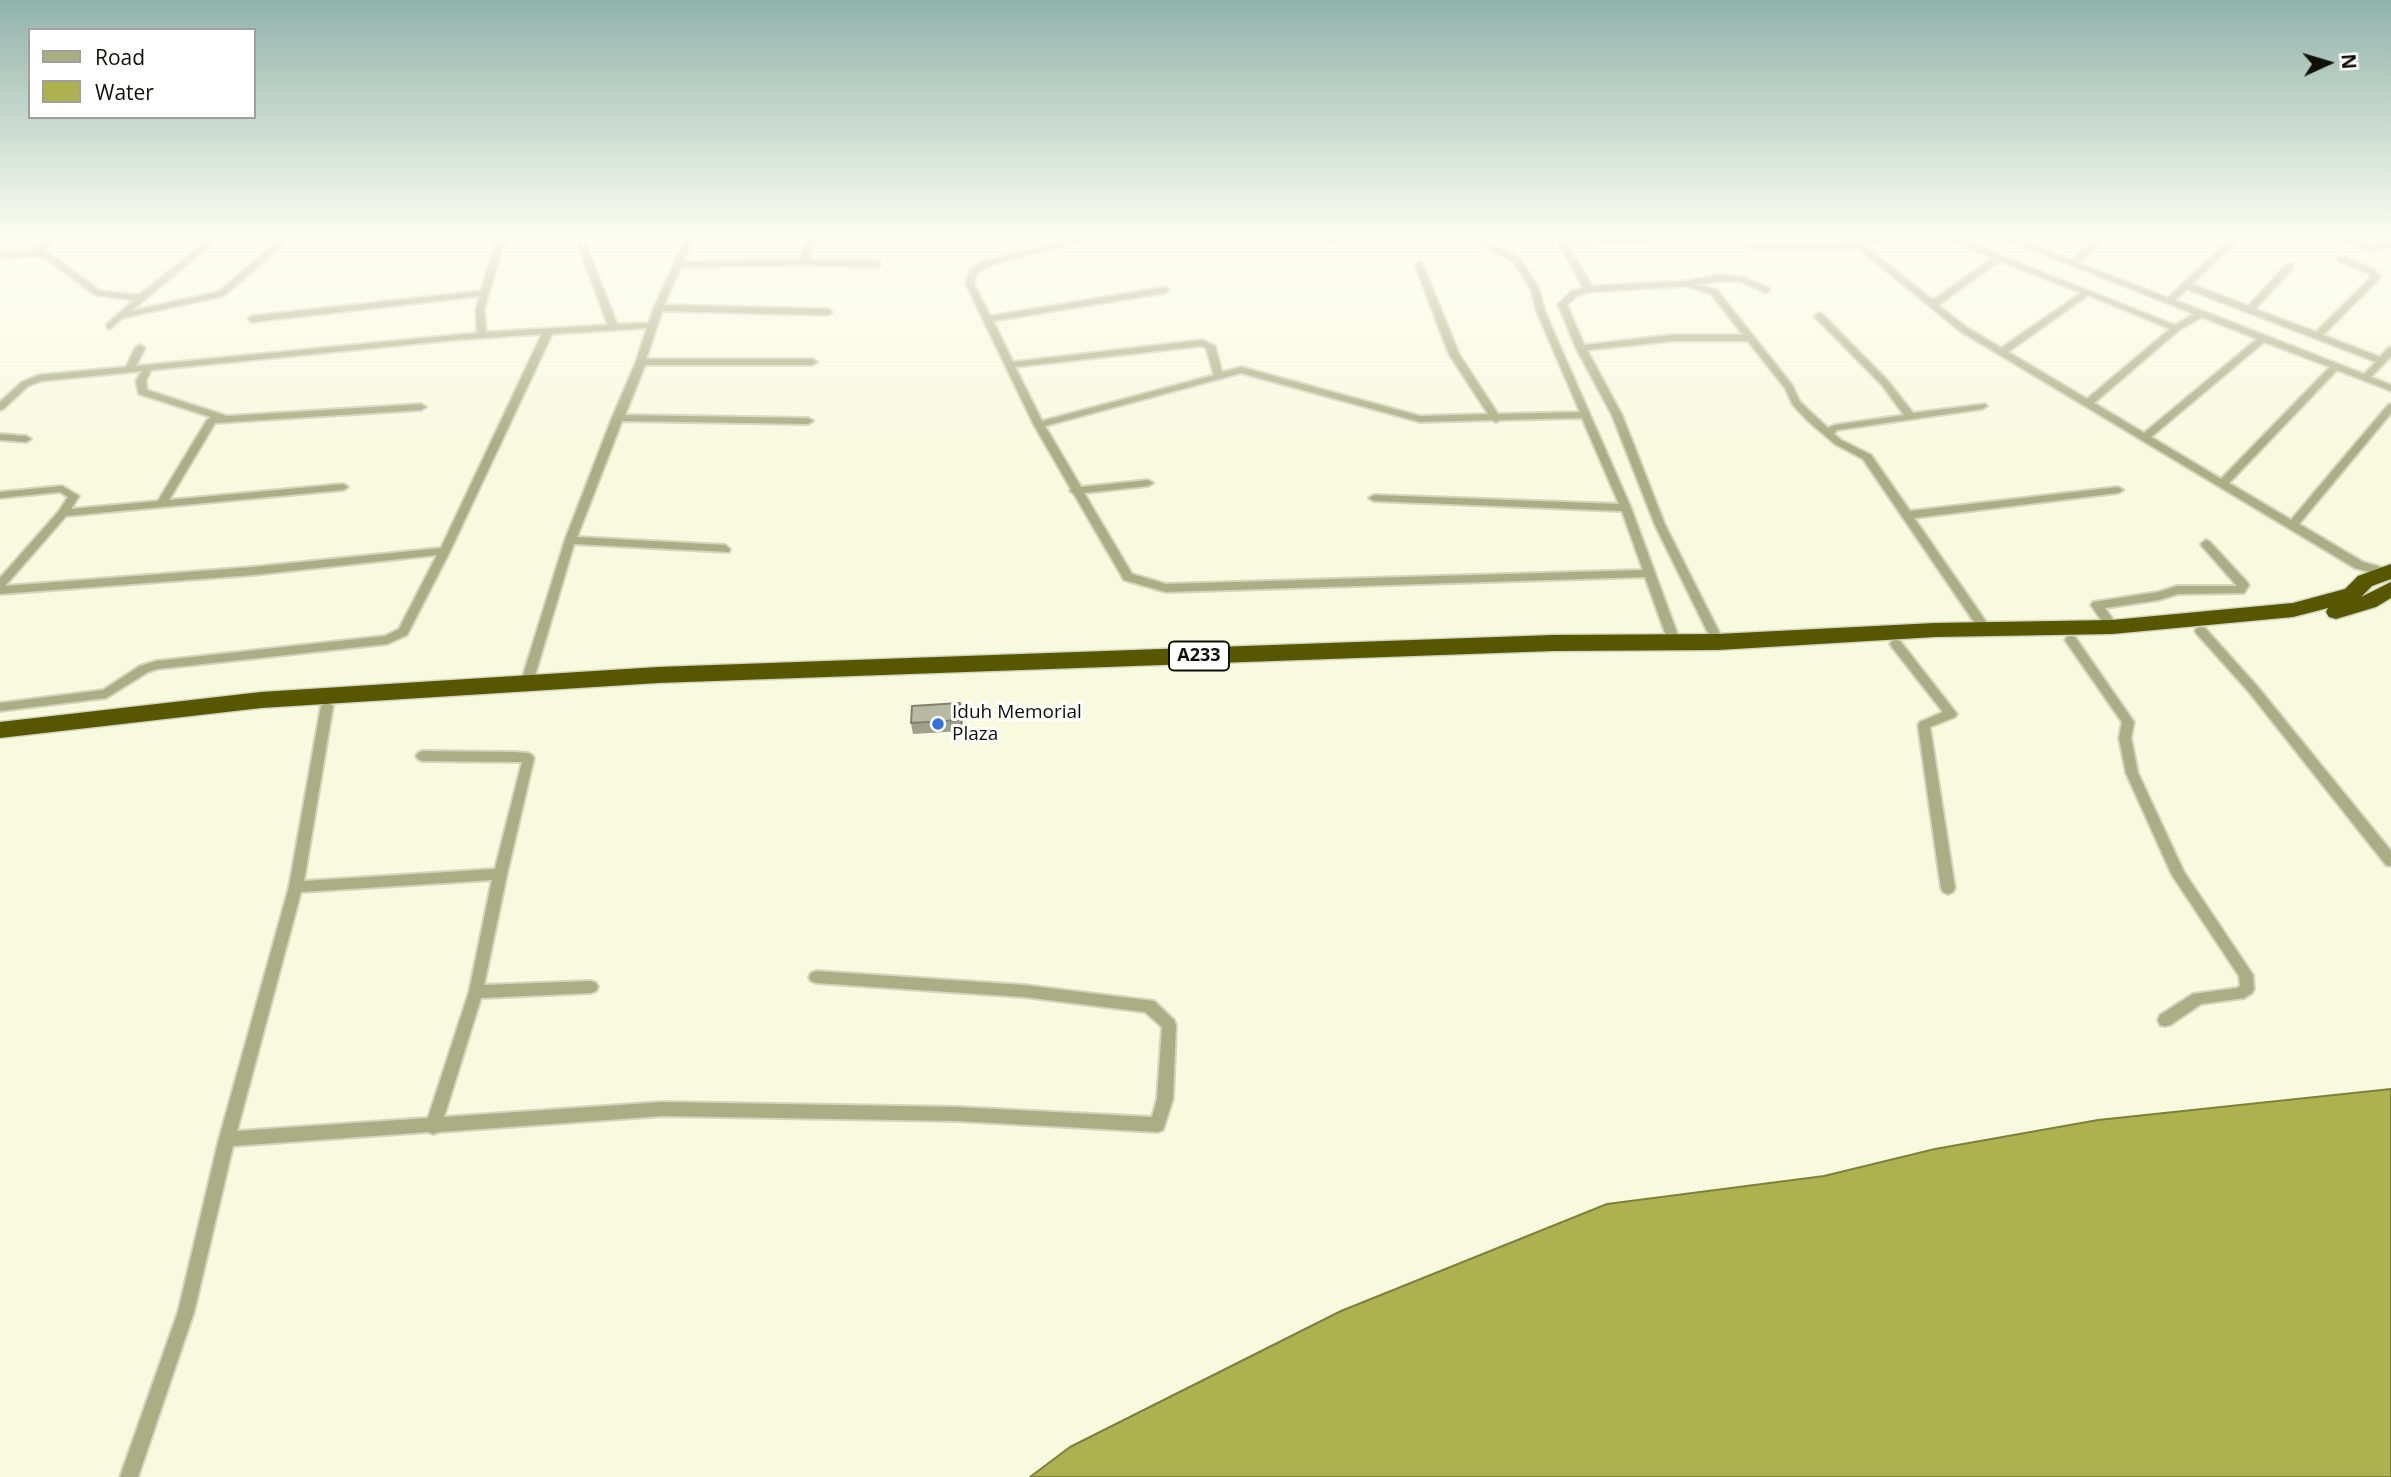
<!DOCTYPE html>
<html>
<head>
<meta charset="utf-8">
<style>
  body { margin:0 }
  #map { position:relative; width:2391px; height:1477px; overflow:hidden; background:#f8fae0; font-family:"Open Sans",sans-serif }
  canvas { display:block }
  .legend { position:absolute; left:28px; top:28px; width:228px; height:91px; box-sizing:border-box; background:#fff; border:2px solid #9f9f9c; margin:0; padding:9px 12px; list-style:none; font-size:21px; color:#0f1007 }
  .legend li { display:flex; align-items:center; gap:14px; height:35px }
  .legend b { width:35px; border:2px solid #9f9f9c }
  .north { position:absolute; left:2293px; top:28px; width:70px; height:70px; -webkit-text-stroke:5px #fff; paint-order:stroke; rotate:86deg; font-size:19px; font-weight:700; line-height:28px; text-align:center; color:#0f1007 }
  .north::after { content:''; display:block; margin:auto; width:24px; height:32px; background:#0f1007; clip-path:polygon(50% 0,100% 100%,50% 72%,0 100%) }
</style>
</head>
<body>
<div id="map">
<canvas width="2391" height="1477"></canvas>
<ul class="legend">
<li><b style="height:9px;background:#abad85"></b>Road</li>
<li><b style="height:19px;background:#aeb14f"></b>Water</li>
</ul>
<div class="north">N</div>
</div>
<script>
const context = document.querySelector('canvas').getContext('2d');
context.lineJoin = 'round';
function paint(path, color) {
  context.fillStyle = color;
  context.fill(path, 'evenodd');
}
function shape(rows) {
  const path = new Path2D();
  for (const r of rows) {
    path.moveTo(r[0], r[1]);
    for (let i = 2; i < r.length; i += 2) path.lineTo(r[i], r[i + 1]);
  }
  return path;
}
function trace(path, color, width, dash) {
  context.strokeStyle = color;
  context.lineWidth = width;
  context.lineCap = dash ? 'butt' : 'round';
  context.setLineDash(dash || []);
  context.stroke(path);
}
function label(font, color, halo, rows, align = 'center') {
  context.font = font + ' "Open Sans",sans-serif';
  context.lineWidth = 6;
  context.setLineDash([]);
  context.textBaseline = 'middle';
  context.strokeStyle = halo;
  context.fillStyle = color;
  for (const [text, x, y, turn = 0] of rows) {
    context.save();
    context.translate(x, y);
    context.rotate((+turn || 0) * Math.PI / 180);
    context.textAlign = isNaN(turn) ? turn : align;
    if (halo) context.strokeText(text, 0, 0);
    context.fillText(text, 0, 0);
    context.restore();
  }
}
const water = shape([
  [2391,1089,2391,1477,1030,1477,1070,1447,1341,1311,1607,1204,1824,1176,1935,1149,2098,1120,2391,1089]
]);
const street = shape([
  [50,238,59,238,41,252,51,254,100,291,139,295,204,243,180,240,176,238,219,238,131,311,218,292,282,238,291,238,224,296,122,318,110,329,107,328,107,324,134,300,95,295,45,258,35,256,0,258,0,252,30,252,50,238],
  [686,238,694,238,683,262,800,260,807,238,815,238,808,260,877,261,881,264,877,267,803,265,681,267,664,305,828,309,832,312,828,315,662,311,646,359,812,359,817,362,812,365,645,365,625,415,808,418,813,421,808,424,622,421,577,537,725,545,730,549,729,552,574,544,533,682,527,686,523,685,521,682,565,540,612,418,636,362,647,328,552,334,450,551,407,635,387,644,157,669,148,672,106,698,0,711,0,703,103,690,140,666,156,661,385,636,399,629,437,555,253,575,0,594,0,578,59,511,68,497,60,492,0,498,0,492,62,486,79,496,71,509,158,501,207,420,211,417,139,394,136,381,142,371,41,381,28,386,3,409,0,410,0,402,22,382,39,375,126,367,135,348,140,345,145,348,136,366,477,333,476,310,480,296,252,322,248,319,252,316,481,291,496,241,500,239,504,241,484,310,486,332,608,325,578,245,582,243,586,245,617,324,649,323,654,308,686,238],
  [542,334,441,548,253,567,5,586,66,516,343,490,348,487,343,484,169,500,215,423,421,410,426,407,421,404,227,416,147,390,146,381,151,370,453,340,542,334],
  [1078,238,1091,238,991,265,977,272,974,284,990,316,1165,287,1169,290,1165,293,993,321,1013,362,1202,340,1215,346,1222,372,1241,367,1420,416,1488,414,1449,354,1415,265,1419,262,1423,265,1459,354,1498,414,1580,412,1537,312,1531,289,1513,261,1466,238,1476,238,1519,257,1539,289,1545,312,1631,508,1680,641,1678,644,1670,644,1668,641,1645,577,1166,592,1124,580,1074,494,1070,491,1071,489,1034,425,966,284,970,269,985,261,1078,238],
  [1201,346,1206,348,1214,375,1042,421,1015,367,1201,346],
  [1241,373,1420,422,1492,420,1496,422,1500,420,1582,418,1619,504,1374,495,1369,498,1374,501,1622,511,1643,570,1166,584,1132,574,1084,493,1148,486,1153,483,1148,480,1081,487,1045,426,1241,373],
  [1330,238,1338,238,1336,243,1333,243,1329,241,1330,238],
  [1632,238,1678,238,1674,240,1568,246,1592,286,1686,281,1720,275,1743,277,1769,288,1770,290,1766,293,1739,281,1720,281,1698,285,1717,290,1792,385,1800,402,1828,428,1834,425,1904,415,1882,385,1816,318,1815,316,1819,313,1822,314,1888,381,1913,413,1985,404,1987,406,1982,409,1837,430,1834,434,1841,440,1871,455,1910,511,2118,487,2123,490,2118,493,1914,518,1989,626,1991,629,1985,633,1981,632,1863,459,1835,444,1808,421,1793,405,1785,388,1748,341,1672,341,1587,350,1622,415,1665,525,1724,642,1722,645,1714,645,1655,525,1612,415,1576,348,1558,304,1572,291,1584,288,1559,244,1560,242,1632,238],
  [1687,286,1711,294,1743,335,1672,335,1584,345,1567,305,1578,295,1589,292,1687,286],
  [1846,238,1855,238,1861,243,1877,238,1888,238,1866,247,1933,300,1993,258,1945,238,1956,238,2175,325,2194,314,2003,238,2014,238,2071,260,2098,238,2107,238,2078,263,2168,298,2231,238,2240,238,2192,284,2248,306,2287,264,2293,264,2293,268,2255,309,2316,332,2371,277,2368,273,2338,261,2338,257,2344,257,2374,269,2380,277,2379,279,2323,335,2380,357,2388,348,2391,347,2391,356,2371,377,2391,385,2391,391,2337,370,2229,483,2291,520,2388,405,2391,404,2391,413,2299,524,2363,562,2391,570,2391,576,2387,577,2355,568,1960,331,1858,248,1752,248,1748,246,1752,244,1852,244,1846,238],
  [2000,261,2081,293,2001,348,1966,327,1938,305,2000,261],
  [2187,289,2314,338,2376,362,2364,374,2175,300,2187,289],
  [2088,295,2170,329,2087,399,2008,352,2088,295],
  [2202,317,2257,339,2144,433,2094,403,2179,330,2202,317],
  [2264,342,2330,367,2221,479,2151,437,2264,342],
  [2337,238,2349,238,2374,246,2391,241,2391,246,2374,251,2337,238],
  [0,434,26,436,31,439,26,442,0,440,0,434],
  [2206,540,2210,542,2247,582,2249,585,2244,593,2178,594,2159,600,2105,608,2118,627,2116,630,2108,630,2091,605,2093,602,2158,592,2177,586,2237,586,2202,546,2201,544,2206,540],
  [2201,627,2205,628,2257,686,2391,851,2391,866,2386,865,2249,692,2197,634,2195,631,2197,628,2201,627],
  [2071,636,2075,637,2134,722,2131,738,2138,773,2184,872,2253,975,2254,989,2252,993,2244,998,2201,1004,2170,1025,2165,1026,2160,1025,2158,1020,2160,1015,2193,994,2237,988,2240,986,2239,976,2172,875,2126,773,2119,738,2122,722,2067,643,2065,640,2067,637,2071,636],
  [1896,640,1900,641,1957,714,1955,717,1930,727,1955,888,1953,892,1948,894,1943,892,1941,888,1918,725,1920,722,1943,712,1892,647,1890,644,1892,641,1896,640],
  [327,702,333,706,304,881,495,869,522,762,422,761,418,759,416,756,418,753,422,751,514,752,528,753,532,755,534,758,507,874,484,985,591,981,596,983,598,987,596,991,591,993,481,998,444,1117,663,1102,957,1107,1152,1117,1157,1099,1162,1027,1145,1012,1024,997,816,983,811,981,809,977,811,973,816,971,1024,985,1154,1001,1174,1020,1176,1025,1173,1099,1163,1130,1158,1132,957,1121,663,1116,439,1132,433,1134,428,1132,233,1146,194,1312,138,1477,120,1477,178,1312,219,1139,289,887,321,706,327,702],
  [492,880,469,992,428,1118,237,1131,301,892,492,880]
]);
const highway = shape([
  [2391,564,2391,579,2372,586,2361,597,2391,582,2391,598,2376,607,2336,619,2329,617,2326,612,2328,608,2293,617,2112,634,1935,637,1718,650,1553,651,658,683,261,708,0,738,0,722,261,692,658,667,1553,635,1718,634,1935,623,2112,620,2293,603,2345,589,2358,576,2391,564]
]);
const wall = shape([
  [963,714,962,731,913,734,911,723]
]);
const shadedWall = shape([
  [960,703,963,714,962,731,960,720]
]);
const building = shape([
  [960,703,960,720,911,723,912,706,960,703]
]);
const markers = [
  [938,724,7,"#3272df"]
];
const shields = [
  [1199,656,60]
];
const shieldNames = [
  ["A233",1199,656]
];
const poiNames = [
  ["Iduh Memorial",952,713],
  ["Plaza",952,735]
];
paint(water, '#aeb14f');
trace(water, '#7e8139', 2);
trace(street, '#d3d5bd', 4);
trace(highway, '#d3d5bd', 3);
paint(street, '#abad85');
paint(highway, '#565700');
paint(wall, '#9ea08a');
paint(shadedWall, '#818271');
paint(building, '#b8baa1');
trace(building, '#818271', 2);
const sky = context.createLinearGradient(0, 0, 0, 445);
sky.addColorStop(0, '#91b3ab');
sky.addColorStop(0.53, '#fcfdf1');
sky.addColorStop(1, '#fcfdf100');
context.fillStyle = sky;
context.fillRect(0, 0, 2391, 445);
for (const [x, y, r, color] of markers) {
  const dot = new Path2D();
  dot.arc(x, y, r, 0, 2 * Math.PI);
  context.fillStyle = color;
  context.fill(dot);
  trace(dot, '#fff', 2.5);
}
for (const [x, y, w] of shields) {
  const box = new Path2D();
  box.roundRect(x - w / 2, y - 14.5, w, 29, 5);
  context.fillStyle = '#fff';
  context.fill(box);
  trace(box, '#0f1007', 2);
}
label('bold 18px', '#0f1007', null, shieldNames);
label('19px', '#0f1007', '#fff', poiNames, 'left');
</script>
</body>
</html>
